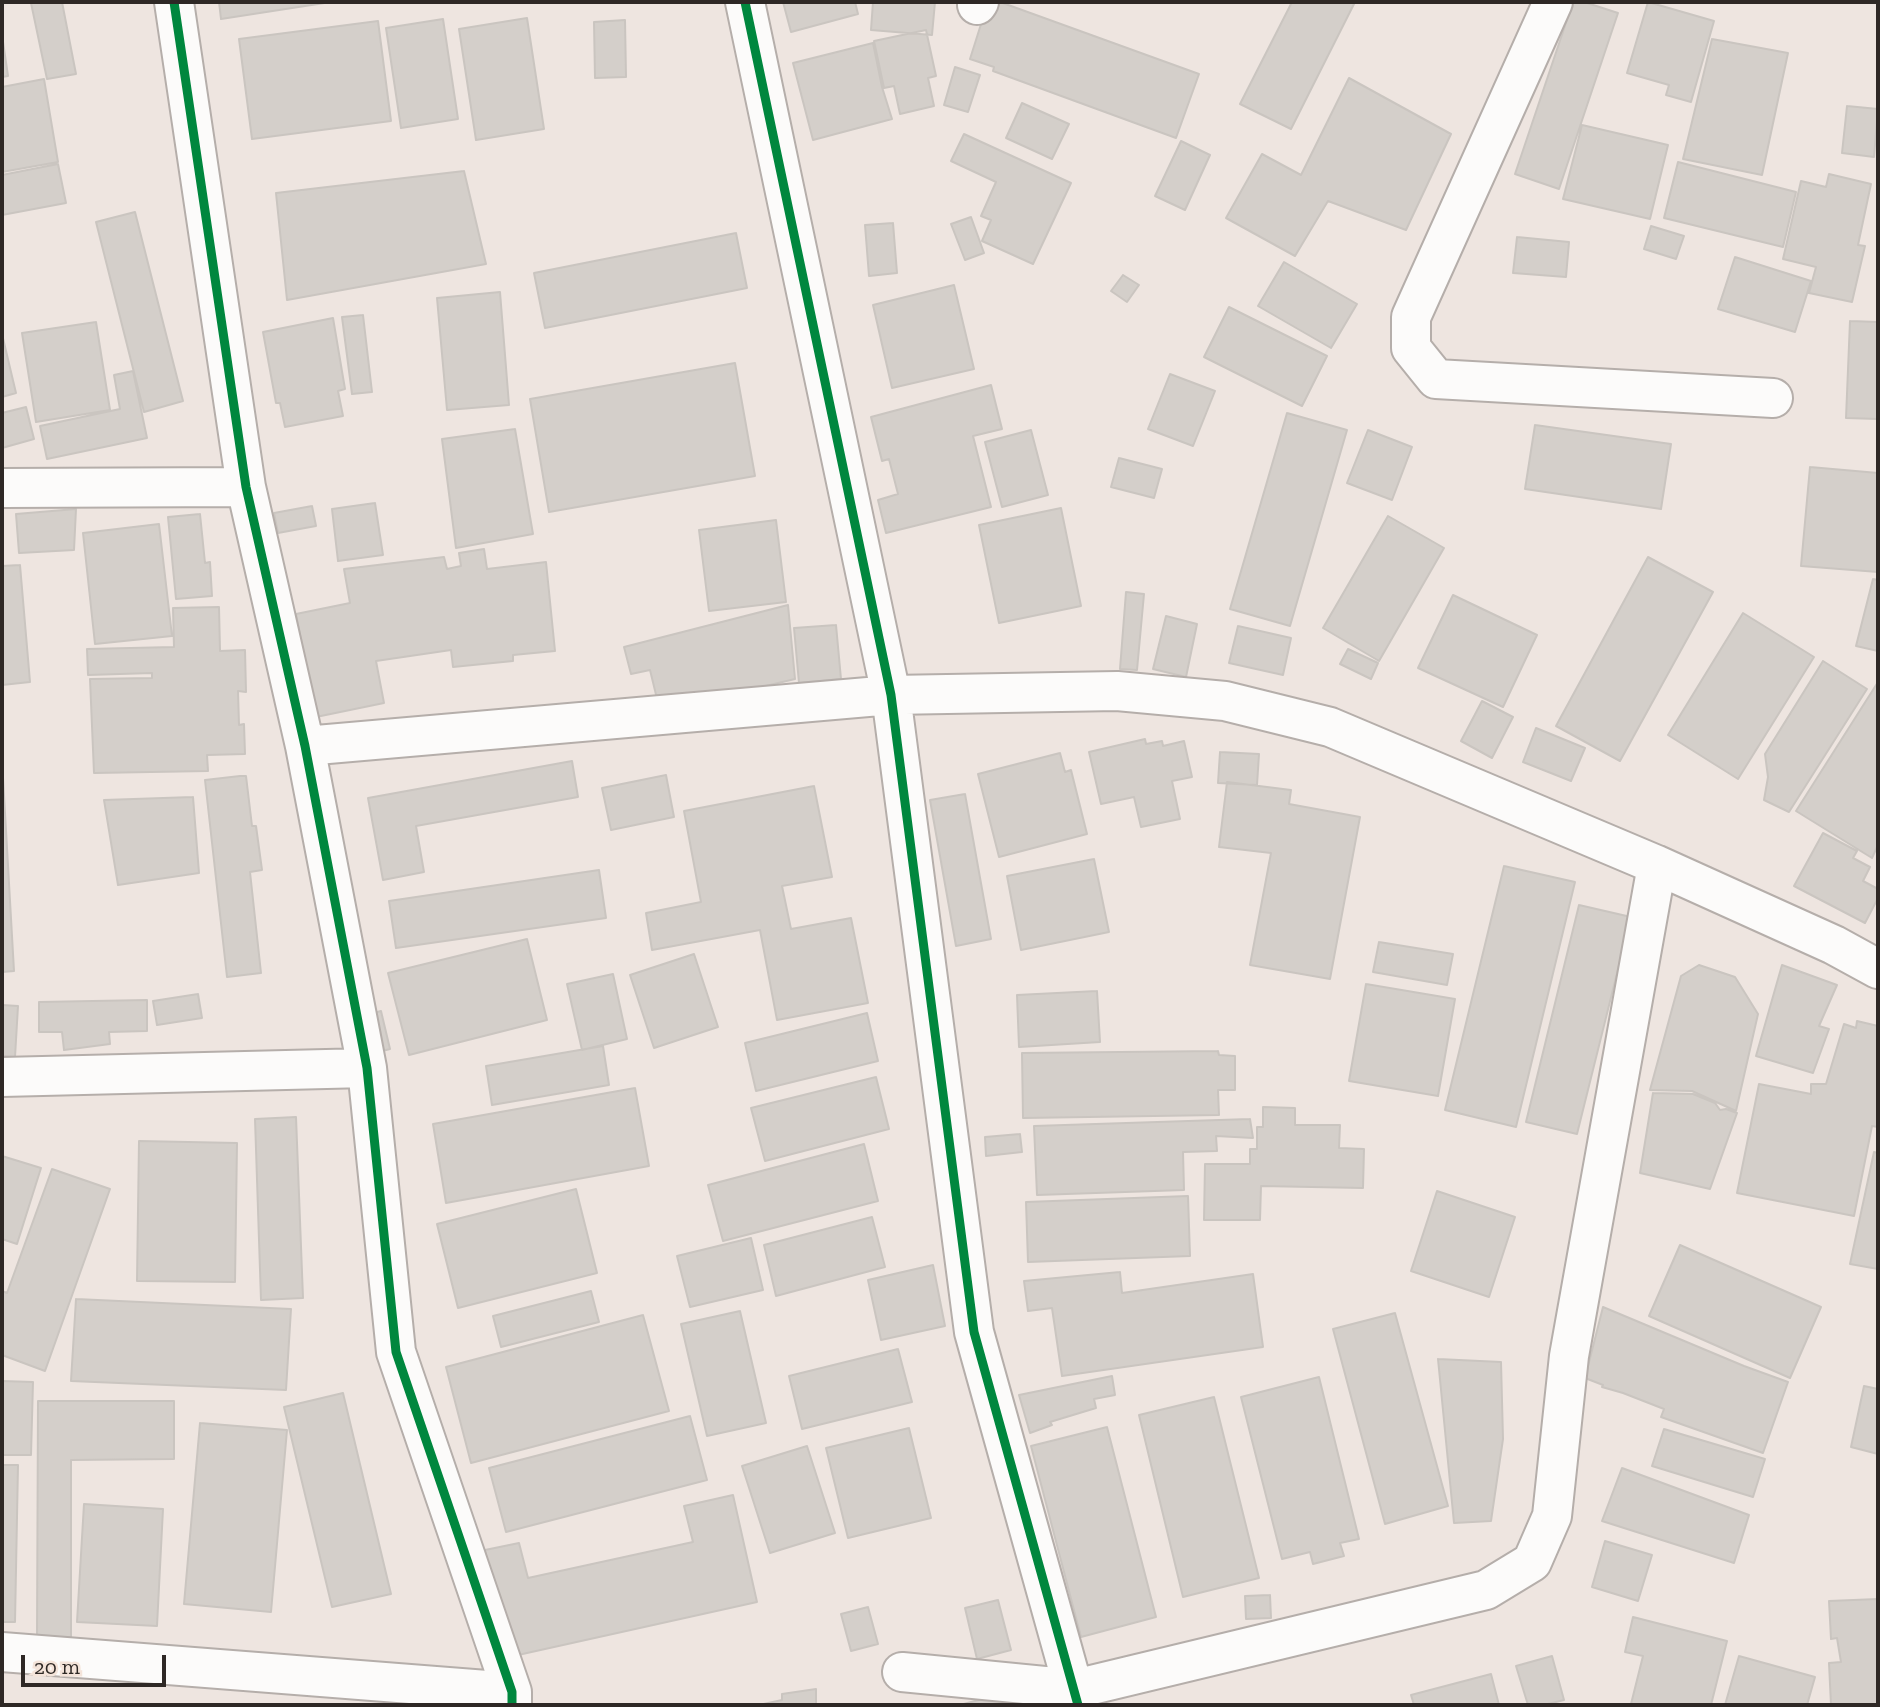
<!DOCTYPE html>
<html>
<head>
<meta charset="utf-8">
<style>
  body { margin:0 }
  #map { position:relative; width:1880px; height:1707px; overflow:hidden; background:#eee5e0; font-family:"Zilla Slab",serif }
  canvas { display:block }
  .frame { position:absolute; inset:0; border:4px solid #2e2825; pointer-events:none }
  .scale { position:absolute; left:21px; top:1655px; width:145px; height:32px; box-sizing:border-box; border:4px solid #2e2825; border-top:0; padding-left:9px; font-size:21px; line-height:24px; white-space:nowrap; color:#2e2825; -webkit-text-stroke:5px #f4e4da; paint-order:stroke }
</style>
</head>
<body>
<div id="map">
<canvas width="1880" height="1707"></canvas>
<div class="frame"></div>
<div class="scale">20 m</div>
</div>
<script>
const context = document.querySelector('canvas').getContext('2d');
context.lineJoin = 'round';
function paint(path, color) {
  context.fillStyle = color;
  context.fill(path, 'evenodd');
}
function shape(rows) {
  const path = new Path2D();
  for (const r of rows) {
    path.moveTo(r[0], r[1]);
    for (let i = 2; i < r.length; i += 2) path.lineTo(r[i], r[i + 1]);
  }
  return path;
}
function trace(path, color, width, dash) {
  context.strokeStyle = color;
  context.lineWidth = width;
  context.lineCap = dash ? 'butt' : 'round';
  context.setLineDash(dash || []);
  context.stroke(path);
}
const building = shape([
  [39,2,62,2,76,74,47,79,31,3,39,2],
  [219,2,331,2,221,19,219,2],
  [783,2,855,2,858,14,791,32,783,2],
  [873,2,935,2,932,35,871,30,873,2],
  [988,2,1000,2,1199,74,1176,138,993,71,994,67,970,59,988,2],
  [1292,2,1355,2,1291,129,1240,104,1292,2],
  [1573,2,1584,2,1618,13,1559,189,1515,174,1573,2],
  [1648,2,1714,21,1691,102,1666,95,1669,85,1627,73,1648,2],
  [527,18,544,129,476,140,459,29,527,18],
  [443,19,458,119,401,128,386,28,443,19],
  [625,20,626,77,595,78,594,22,625,20],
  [378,21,391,121,252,139,239,39,378,21],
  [926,30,936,76,928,78,934,106,900,114,894,86,884,88,874,41,926,30],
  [2,35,8,76,2,77,2,35],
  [1712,39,1788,53,1762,175,1683,159,1712,39],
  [873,43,882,87,892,119,813,140,793,63,873,43],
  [955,67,980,75,968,112,944,105,955,67],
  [1349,78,1451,134,1406,230,1328,201,1295,256,1226,218,1262,154,1301,175,1349,78],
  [44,79,58,162,2,172,2,87,44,79],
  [1022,103,1069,124,1052,159,1006,138,1022,103],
  [1847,106,1878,109,1874,157,1842,153,1847,106],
  [1582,125,1668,145,1650,219,1563,199,1582,125],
  [964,134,1071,183,1033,264,982,241,991,220,981,216,996,182,951,161,964,134],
  [1181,141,1210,155,1185,210,1155,196,1181,141],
  [1678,162,1796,192,1783,247,1664,218,1678,162],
  [58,164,66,203,2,215,2,175,58,164],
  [464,171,486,264,287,300,276,193,464,171],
  [1829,174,1871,184,1858,245,1865,246,1852,302,1809,293,1816,267,1783,259,1801,181,1826,187,1829,174],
  [135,212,183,401,144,412,96,222,135,212],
  [971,217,984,253,965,260,951,224,971,217],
  [893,223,897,273,869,276,865,225,893,223],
  [1651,226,1684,236,1676,259,1644,249,1651,226],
  [736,233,747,288,545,328,534,273,736,233],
  [1517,237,1569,242,1566,277,1513,273,1517,237],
  [1735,257,1811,281,1795,332,1718,309,1735,257],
  [1284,262,1357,304,1331,348,1258,306,1284,262],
  [1123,275,1139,285,1127,302,1111,291,1123,275],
  [954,285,974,369,892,388,873,305,954,285],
  [500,292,509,405,447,410,437,298,500,292],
  [1229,307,1327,356,1302,406,1204,357,1229,307],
  [363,315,372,392,352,394,342,317,363,315],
  [333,318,345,389,338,391,343,416,285,427,280,403,276,403,263,332,333,318],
  [1850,321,1878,322,1878,419,1846,418,1850,321],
  [96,322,110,410,36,422,22,333,96,322],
  [2,334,16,393,2,397,2,334],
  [735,363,755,476,549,512,530,399,735,363],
  [133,371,147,438,47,459,40,426,120,409,114,375,133,371],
  [1170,374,1215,391,1193,446,1148,429,1170,374],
  [991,385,1002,429,973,436,991,507,886,533,878,500,898,494,889,459,882,461,871,417,991,385],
  [26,407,34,439,2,448,2,413,26,407],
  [1287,413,1347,430,1290,626,1230,609,1287,413],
  [1535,425,1671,444,1661,509,1525,489,1535,425],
  [515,429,533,534,456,548,442,439,515,429],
  [1031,430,1048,495,1002,507,985,442,1031,430],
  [1368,430,1412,447,1392,500,1347,483,1368,430],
  [1119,458,1162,469,1154,498,1111,487,1119,458],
  [1810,467,1878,473,1878,572,1801,566,1810,467],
  [375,503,383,555,338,561,332,509,375,503],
  [312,506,316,526,278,533,274,513,312,506],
  [1061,508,1081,606,999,623,979,525,1061,508],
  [76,509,74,550,19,553,16,514,76,509],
  [200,514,205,563,210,562,212,596,176,599,168,517,200,514],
  [1388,516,1444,548,1379,661,1323,628,1388,516],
  [776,520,786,602,709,611,699,530,776,520],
  [159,524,172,636,95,644,83,533,159,524],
  [484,549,487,569,546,562,555,651,513,655,513,661,453,667,451,650,376,661,384,703,316,717,296,614,350,603,344,569,444,557,447,569,461,566,459,553,484,549],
  [1648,557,1713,592,1620,761,1556,726,1648,557],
  [20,565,30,682,2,685,2,566,20,565],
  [1873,579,1878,580,1878,651,1856,646,1873,579],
  [1126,592,1144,594,1137,670,1120,669,1126,592],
  [1453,595,1537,635,1503,707,1418,668,1453,595],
  [788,605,795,679,660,711,650,670,631,674,624,647,788,605],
  [219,607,220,651,245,650,246,692,238,691,239,725,244,724,245,754,207,755,208,771,94,773,90,679,152,678,152,673,88,675,87,649,174,647,173,608,219,607],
  [1743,613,1814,657,1738,779,1668,735,1743,613],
  [1166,616,1197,624,1186,677,1153,669,1166,616],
  [836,625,841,679,799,683,794,628,836,625],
  [1238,626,1291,638,1283,675,1229,663,1238,626],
  [1348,649,1378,663,1371,679,1340,664,1348,649],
  [1823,661,1867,689,1789,812,1764,800,1768,777,1765,754,1823,661],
  [1878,682,1878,845,1872,858,1796,811,1878,682],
  [1482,701,1513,717,1492,758,1461,741,1482,701],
  [1536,728,1585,748,1571,781,1523,762,1536,728],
  [1145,739,1146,744,1162,741,1163,746,1184,741,1192,777,1172,781,1180,819,1141,827,1134,797,1101,804,1089,752,1145,739],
  [1220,752,1259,754,1257,785,1218,783,1220,752],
  [1060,753,1065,772,1071,770,1087,834,999,857,978,774,1060,753],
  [2,760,14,971,2,972,2,760],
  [572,761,578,797,416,826,424,872,383,880,368,798,572,761],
  [666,775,674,817,611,830,602,788,666,775],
  [240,776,246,776,252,826,256,826,262,870,250,872,261,973,227,977,205,780,240,776],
  [1227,782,1291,790,1289,804,1360,817,1330,979,1250,965,1271,853,1219,847,1227,782],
  [814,786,832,877,782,886,791,929,851,918,868,1003,777,1020,760,930,652,950,646,913,701,902,684,811,814,786],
  [965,794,991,939,956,946,930,800,965,794],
  [193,797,199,873,118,885,104,800,193,797],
  [1823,833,1857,851,1853,858,1870,867,1863,881,1878,889,1878,898,1865,923,1794,886,1823,833],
  [1094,859,1109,932,1021,950,1007,876,1094,859],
  [1504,866,1575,882,1516,1127,1445,1110,1504,866],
  [599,870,606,918,396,948,389,901,599,870],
  [1579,905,1631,917,1577,1134,1526,1122,1579,905],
  [527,939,547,1020,409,1055,388,973,527,939],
  [1379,942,1453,954,1447,985,1373,972,1379,942],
  [694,954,718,1027,654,1048,630,975,694,954],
  [1699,965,1735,977,1758,1014,1736,1111,1692,1091,1650,1090,1681,976,1699,965],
  [1782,965,1837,985,1819,1026,1829,1029,1813,1073,1756,1056,1782,965],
  [613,974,627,1039,582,1050,567,984,613,974],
  [1366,984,1455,999,1438,1096,1349,1081,1366,984],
  [1097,991,1100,1042,1019,1047,1017,995,1097,991],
  [198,994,202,1018,157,1025,153,1001,198,994],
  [147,1000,147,1031,109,1032,110,1044,64,1050,62,1032,39,1032,39,1002,147,1000],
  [2,1005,18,1006,15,1057,2,1056,2,1005],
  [381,1011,390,1049,367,1055,358,1017,381,1011],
  [867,1013,878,1061,756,1091,745,1043,867,1013],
  [1857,1021,1878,1026,1878,1127,1872,1126,1854,1216,1737,1193,1759,1084,1811,1094,1811,1084,1826,1084,1844,1024,1856,1028,1857,1021],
  [603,1046,609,1085,492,1105,486,1066,603,1046],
  [1218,1051,1219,1055,1235,1056,1235,1090,1218,1090,1219,1115,1023,1118,1022,1053,1218,1051],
  [876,1077,889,1129,765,1161,751,1108,876,1077],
  [635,1088,649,1166,446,1203,433,1124,635,1088],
  [1653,1093,1693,1094,1715,1103,1720,1110,1726,1109,1737,1113,1710,1189,1640,1173,1653,1093],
  [1263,1107,1295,1108,1295,1125,1340,1125,1339,1148,1364,1149,1363,1188,1261,1186,1260,1220,1204,1220,1205,1164,1250,1164,1250,1149,1257,1149,1257,1127,1263,1127,1263,1107],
  [296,1117,303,1298,261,1300,255,1119,296,1117],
  [1250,1119,1253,1138,1216,1136,1217,1151,1183,1152,1184,1190,1037,1195,1034,1126,1250,1119],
  [1020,1134,1022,1152,986,1156,985,1137,1020,1134],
  [139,1141,237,1143,235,1282,137,1281,139,1141],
  [864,1144,878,1201,723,1241,708,1185,864,1144],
  [1874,1152,1878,1153,1878,1269,1850,1264,1874,1152],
  [2,1156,41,1168,17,1244,2,1239,2,1156],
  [52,1169,110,1189,45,1371,2,1355,2,1291,7,1293,52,1169],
  [576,1189,597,1273,458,1308,437,1224,576,1189],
  [1437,1191,1515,1217,1489,1297,1411,1271,1437,1191],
  [1188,1196,1190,1256,1028,1262,1026,1202,1188,1196],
  [872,1217,885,1267,776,1296,764,1245,872,1217],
  [751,1238,763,1290,690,1307,677,1256,751,1238],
  [1680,1245,1821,1307,1790,1378,1649,1316,1680,1245],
  [933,1265,945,1326,881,1340,868,1280,933,1265],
  [1120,1272,1122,1293,1253,1274,1263,1347,1062,1376,1052,1308,1028,1311,1024,1281,1120,1272],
  [591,1291,599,1322,501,1347,493,1316,591,1291],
  [76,1299,291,1309,286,1390,71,1381,76,1299],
  [1603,1307,1744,1366,1788,1382,1763,1453,1661,1417,1664,1409,1623,1393,1602,1387,1603,1385,1585,1378,1603,1307],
  [740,1311,766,1423,707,1436,681,1324,740,1311],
  [1395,1313,1448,1506,1385,1524,1333,1329,1395,1313],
  [643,1315,669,1411,471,1463,446,1367,643,1315],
  [898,1349,912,1402,802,1429,789,1376,898,1349],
  [1438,1359,1501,1362,1503,1439,1491,1521,1454,1523,1438,1359],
  [1112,1376,1115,1395,1094,1399,1096,1408,1050,1422,1052,1425,1030,1433,1019,1395,1112,1376],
  [1319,1377,1359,1539,1340,1543,1344,1556,1313,1564,1310,1552,1282,1559,1241,1397,1319,1377],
  [2,1381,33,1382,31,1455,2,1455,2,1381],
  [1864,1386,1878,1389,1878,1454,1851,1447,1864,1386],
  [343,1393,391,1594,332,1607,284,1407,343,1393],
  [1214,1397,1259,1578,1183,1597,1139,1415,1214,1397],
  [38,1401,174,1401,174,1459,71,1460,71,1637,37,1637,38,1401],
  [690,1416,707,1480,506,1532,489,1468,690,1416],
  [200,1423,287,1430,271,1612,184,1604,200,1423],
  [1107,1427,1156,1617,1081,1637,1031,1446,1107,1427],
  [909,1428,931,1518,848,1538,826,1448,909,1428],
  [1664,1429,1765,1459,1753,1497,1652,1466,1664,1429],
  [807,1446,835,1533,770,1553,742,1466,807,1446],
  [2,1465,18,1465,15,1622,2,1622,2,1465],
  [1622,1468,1749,1515,1734,1563,1602,1521,1622,1468],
  [733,1495,757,1602,509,1657,485,1550,519,1543,528,1578,693,1542,684,1506,733,1495],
  [84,1504,163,1509,157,1626,77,1622,84,1504],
  [1605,1541,1652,1555,1638,1601,1592,1587,1605,1541],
  [1270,1595,1271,1618,1246,1619,1245,1596,1270,1595],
  [1878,1599,1878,1705,1831,1705,1829,1663,1841,1662,1837,1638,1831,1639,1829,1601,1878,1599],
  [998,1600,1011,1650,977,1659,965,1608,998,1600],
  [868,1607,878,1644,851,1651,841,1614,868,1607],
  [1633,1617,1727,1641,1711,1705,1631,1704,1643,1656,1625,1652,1633,1617],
  [1552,1656,1564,1700,1544,1705,1528,1705,1516,1666,1552,1656],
  [1739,1656,1815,1677,1807,1705,1725,1705,1739,1656],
  [1491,1674,1499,1705,1414,1705,1411,1695,1491,1674],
  [816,1689,816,1705,759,1705,782,1700,782,1694,816,1689],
  [1012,1691,1015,1705,960,1705,1012,1691]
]);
const minor = shape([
  [174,2,246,487,305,746,367,1068,396,1352,512,1692,512,1705],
  [745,2,891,695,974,1332,1078,1705],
  [1553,2,1411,317,1411,348,1436,379,1773,398],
  [977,5,979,2],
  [2,488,246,487],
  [305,746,891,695,1117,691,1225,701,1330,727,1657,865,1834,945,1878,969],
  [2,1077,367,1068],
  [2,1652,512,1692],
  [902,1672,1075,1689,1486,1590,1532,1562,1552,1516,1569,1356,1657,865]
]);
const cycleway = shape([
  [174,2,246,487,305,746,367,1068,396,1352,512,1692,512,1705],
  [745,2,891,695,974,1332,1078,1705]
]);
paint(building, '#d4cfca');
trace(building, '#cac5c0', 2);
trace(minor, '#b5aeaa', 42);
trace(minor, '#fcfbfa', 38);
trace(cycleway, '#00873e', 9);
</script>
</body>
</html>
